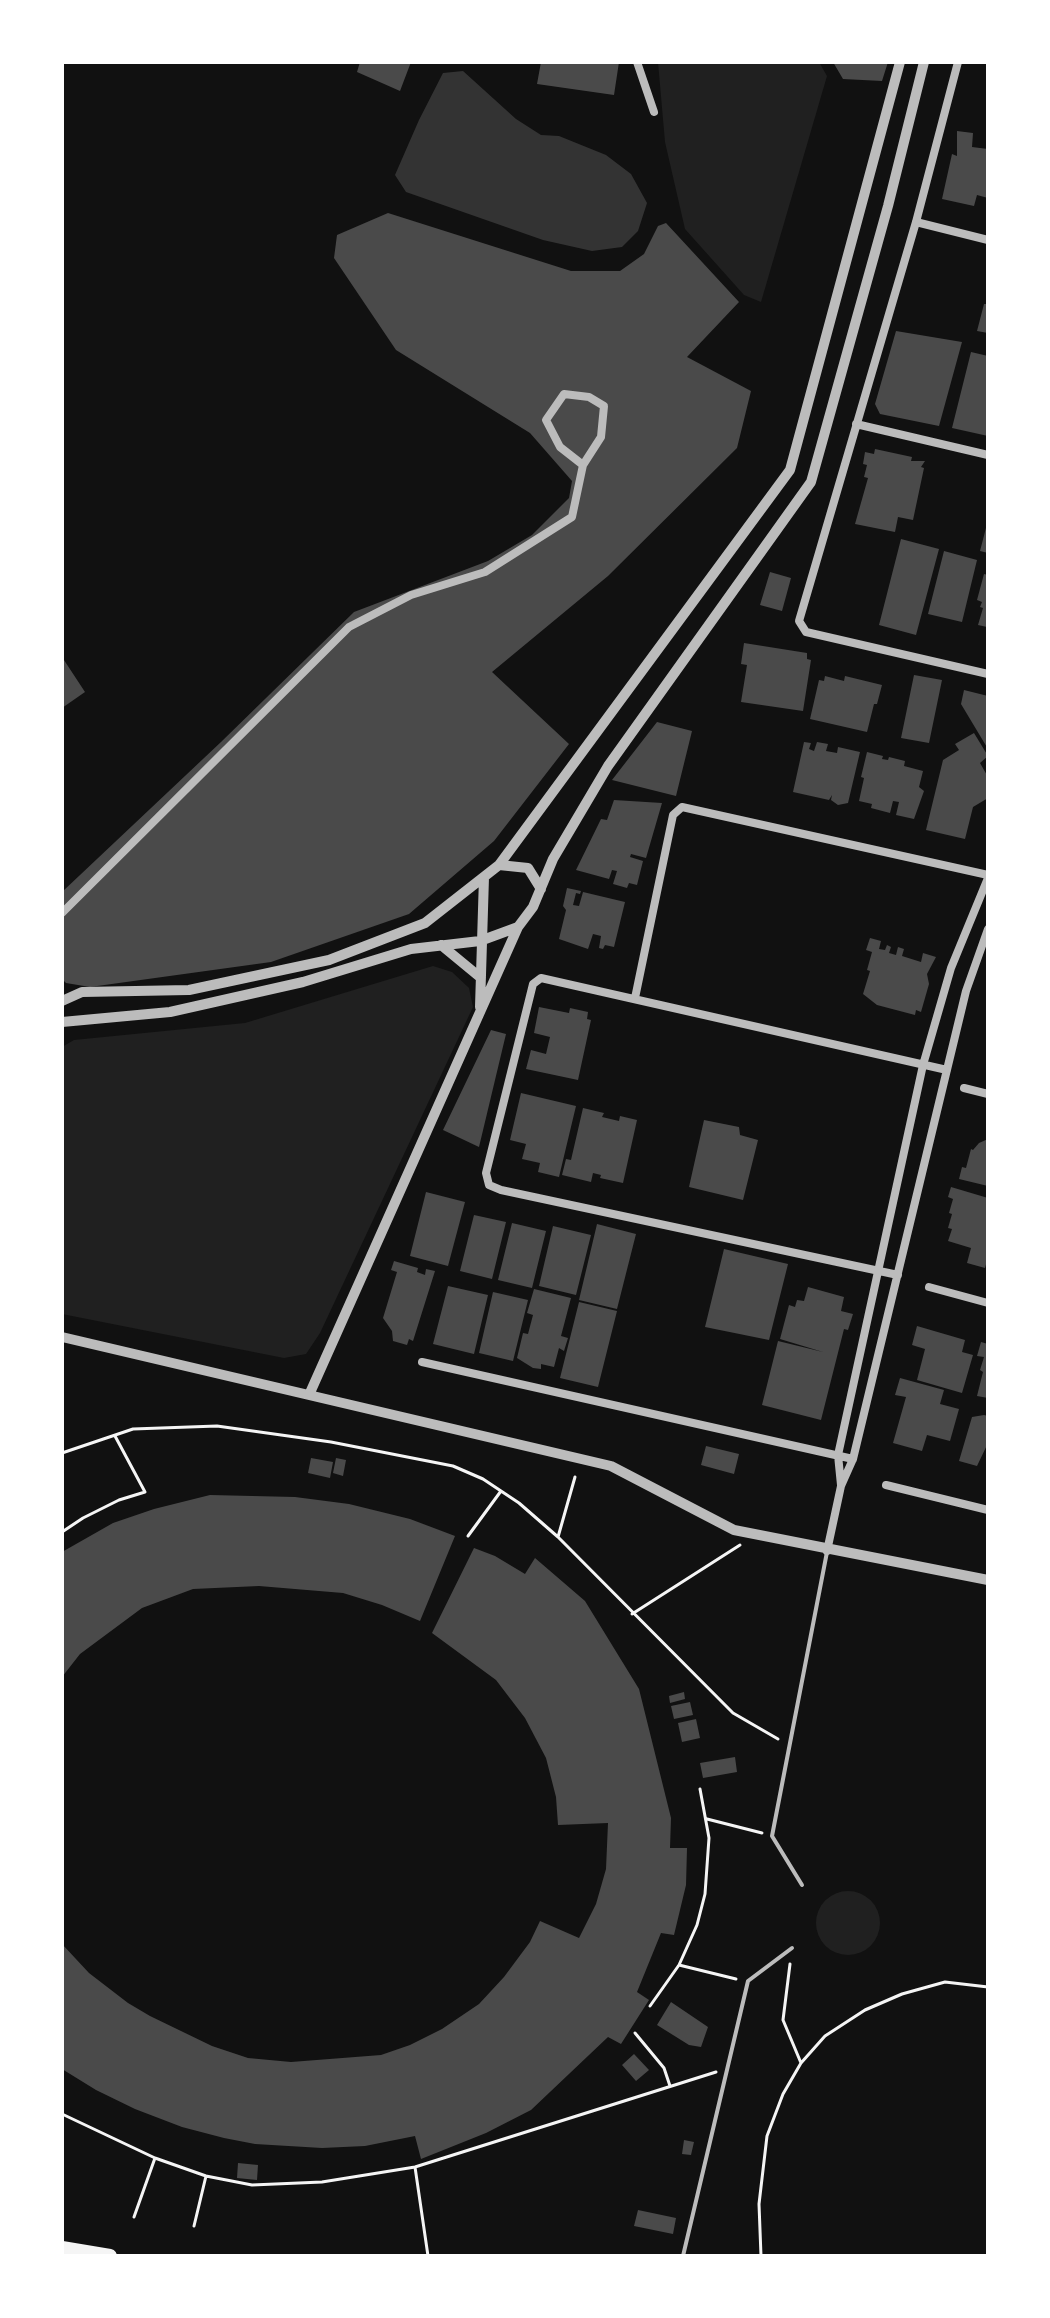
<!DOCTYPE html>
<html>
<head>
<meta charset="utf-8">
<style>
  body { margin:0 }
  #map { position:relative; width:1050px; height:2318px; overflow:hidden; background:#111; font-family:Poppins,sans-serif }
  canvas { display:block }
  .frame { position:absolute; inset:0; border:64px solid #fff; pointer-events:none }
</style>
</head>
<body>
<div id="map">
<canvas width="1050" height="2318"></canvas>
<div class="frame"></div>
</div>
<script>
const context = document.querySelector('canvas').getContext('2d');
context.lineJoin = 'round';
function paint(path, color) {
  context.fillStyle = color;
  context.fill(path, 'evenodd');
}
function shape(rows) {
  const path = new Path2D();
  for (const r of rows) {
    if (r.length === 3) {
      path.moveTo(r[0] + r[2], r[1]);
      path.arc(r[0], r[1], r[2], 0, 2 * Math.PI);
      continue;
    }
    path.moveTo(r[0], r[1]);
    for (let i = 2; i < r.length; i += 2) path.lineTo(r[i], r[i + 1]);
  }
  return path;
}
function trace(path, color, width, dash) {
  context.strokeStyle = color;
  context.lineWidth = width;
  context.lineCap = dash ? 'butt' : 'round';
  context.setLineDash(dash || []);
  context.stroke(path);
}
const green = shape([
  [658,62,819,62,827,76,761,302,744,295,685,229,665,142],
  [433,966,452,972,469,988,473,1007,320,1333,306,1354,284,1358,62,1314,62,1047,74,1040,245,1023],
  [848,1923,32]
]);
const water = shape([
  [463,71,516,119,541,135,559,136,606,155,631,174,647,203,638,231,622,247,592,251,543,240,406,192,395,175,419,120,443,73]
]);
const building = shape([
  [360,62,411,62,400,91,357,72],
  [541,62,619,62,614,95,537,84],
  [833,62,888,62,882,81,843,79],
  [957,131,973,133,972,147,988,149,988,198,977,195,974,206,942,199,952,154,957,156],
  [388,213,571,271,620,271,644,254,658,226,666,223,739,302,687,357,751,391,737,448,608,576,492,672,569,744,494,841,409,914,271,962,90,987,66,983,62,979,62,892,221,742,354,612,488,561,532,535,569,498,572,481,530,433,396,350,334,258,337,235],
  [984,304,988,304,988,333,977,331],
  [896,331,962,342,939,426,880,414,875,404],
  [971,352,988,356,988,436,952,428],
  [875,449,912,457,911,461,925,461,921,467,924,468,913,520,898,517,895,532,855,524,868,478,864,477,867,465,863,464,865,452,874,454],
  [987,524,988,524,988,553,980,551],
  [901,539,939,549,916,635,879,625],
  [944,551,977,560,962,622,928,614],
  [770,572,791,578,782,611,760,605],
  [984,574,988,575,987,627,978,625,983,608,980,607,982,602,977,600],
  [744,643,807,653,807,659,811,660,803,711,741,702,747,665,741,664],
  [62,657,85,692,62,708],
  [914,675,942,680,929,743,901,738],
  [825,676,844,681,845,676,882,685,877,704,874,704,867,732,810,719,819,680,824,681],
  [964,690,988,696,988,749,961,704],
  [657,722,692,731,676,796,612,780],
  [974,733,988,756,980,763,988,777,988,798,973,807,965,839,926,830,943,760,959,750,955,744],
  [804,742,811,743,809,749,814,751,817,742,828,744,826,751,837,753,838,747,860,752,848,803,838,805,831,800,832,795,829,800,793,792],
  [867,752,883,756,882,759,888,760,889,757,905,761,904,766,923,771,919,787,924,791,914,819,896,815,899,802,893,801,890,813,871,808,872,804,859,801,864,778,861,777],
  [614,800,662,803,646,858,631,854,630,857,643,861,637,885,629,883,627,888,613,884,617,871,612,870,609,879,576,870,601,819,607,820],
  [567,888,581,891,580,894,576,893,573,905,579,906,583,892,625,902,614,947,605,945,603,949,599,948,601,936,593,934,588,949,559,939,566,910,563,906],
  [870,938,881,941,879,949,885,950,887,945,891,947,889,953,896,955,898,947,904,949,902,956,921,962,923,953,936,957,927,974,929,984,921,1012,916,1010,915,1015,877,1005,863,994,870,971,867,970,872,952,866,950],
  [539,1007,569,1013,570,1008,588,1012,587,1019,591,1020,578,1080,526,1069,531,1050,546,1054,550,1037,534,1033],
  [491,1030,506,1034,479,1147,443,1130],
  [521,1093,576,1106,559,1177,538,1172,540,1163,522,1159,526,1144,510,1140],
  [583,1108,604,1113,602,1117,619,1121,620,1116,637,1120,623,1183,600,1178,601,1175,593,1173,591,1182,562,1175,566,1159,571,1160],
  [704,1120,739,1127,740,1135,758,1140,743,1200,689,1187],
  [988,1139,988,1186,959,1179,962,1167,966,1168,971,1149,973,1150,979,1143],
  [951,1187,988,1198,988,1257,985,1268,967,1263,971,1248,948,1241,952,1229,948,1228,952,1214,949,1213,953,1199,948,1197],
  [426,1192,465,1202,448,1266,410,1256],
  [474,1215,506,1222,492,1279,460,1271],
  [512,1223,546,1231,532,1288,498,1280],
  [597,1224,636,1234,617,1309,579,1300],
  [553,1226,591,1235,576,1295,539,1286],
  [724,1249,788,1264,769,1340,705,1327],
  [394,1261,418,1268,417,1272,425,1275,426,1269,435,1271,413,1341,409,1339,407,1345,393,1341,392,1331,383,1318,397,1272,391,1270],
  [448,1286,488,1295,474,1354,433,1344],
  [808,1287,844,1297,841,1311,853,1314,848,1330,844,1329,821,1420,762,1405,778,1341,823,1352,780,1339,789,1305,795,1307,797,1300,804,1301],
  [534,1289,571,1298,561,1336,568,1338,564,1351,559,1348,554,1367,541,1364,541,1369,533,1368,517,1358,523,1333,528,1334,533,1315,527,1313],
  [493,1292,528,1300,513,1361,479,1353],
  [579,1302,617,1311,598,1387,560,1378],
  [917,1326,965,1340,962,1352,973,1355,962,1393,917,1380,925,1349,912,1345],
  [981,1342,988,1344,988,1398,977,1396,983,1372,980,1370,984,1357,977,1356],
  [900,1378,944,1390,940,1404,959,1409,950,1441,927,1435,922,1451,893,1443,906,1397,895,1395],
  [984,1415,988,1416,988,1443,977,1466,959,1461,972,1417],
  [706,1446,739,1454,734,1474,701,1465],
  [311,1458,333,1462,330,1478,308,1473],
  [336,1458,346,1460,343,1476,333,1473],
  [210,1495,295,1497,349,1504,410,1519,455,1536,420,1621,382,1605,343,1593,259,1586,193,1589,142,1608,80,1654,62,1677,62,1552,113,1523,154,1509],
  [474,1548,495,1556,525,1574,535,1558,585,1601,639,1689,671,1818,670,1848,687,1848,686,1885,674,1935,661,1933,637,1992,649,2000,621,2044,608,2037,531,2110,486,2133,421,2159,415,2136,365,2146,322,2148,255,2144,224,2138,182,2127,135,2109,96,2090,62,2069,62,1944,89,1973,128,2003,150,2016,212,2046,248,2058,291,2062,381,2055,410,2045,442,2029,479,2004,504,1977,530,1942,540,1921,579,1938,596,1904,606,1869,608,1823,558,1825,556,1797,546,1758,525,1718,496,1680,432,1633],
  [684,1692,685,1699,670,1703,669,1696],
  [690,1702,693,1715,674,1719,671,1706],
  [696,1719,700,1738,682,1742,678,1723],
  [735,1757,737,1772,703,1778,700,1763],
  [671,2002,708,2027,701,2047,689,2045,657,2025],
  [634,2054,649,2070,636,2081,622,2065],
  [684,2140,694,2142,691,2155,682,2154],
  [238,2163,258,2165,257,2180,237,2178],
  [638,2210,676,2218,673,2234,634,2226]
]);
const path = shape([
  [62,1453,133,1429,217,1426,331,1442,453,1466,483,1479,519,1503,558,1537,733,1713,778,1739],
  [62,1532,83,1518,119,1500,145,1492,115,1436],
  [468,1536,501,1491],
  [558,1537,575,1477],
  [632,1614,740,1545],
  [707,1819,762,1833],
  [790,1964,783,2020,801,2063],
  [679,1965,736,1979],
  [650,2006,679,1965,697,1925,705,1894,709,1838,700,1789],
  [635,2033,664,2068,670,2086],
  [62,2114,155,2158,206,2176,252,2185,322,2182,415,2167,716,2072],
  [415,2167,428,2256],
  [134,2217,155,2158],
  [194,2226,206,2176],
  [761,2256,759,2204,767,2136,783,2094,801,2063,825,2036,865,2010,902,1994,945,1982,988,1987]
]);
const service = shape([
  [802,1885,772,1836,827,1552],
  [683,2256,748,1981,792,1948]
]);
const minor = shape([
  [637,62,654,112],
  [958,62,916,222,799,621,806,632,988,674],
  [916,222,988,240],
  [856,424,988,455],
  [62,913,349,627,411,595,485,572,572,517,583,465,601,437,604,406,589,397,564,394,546,420,560,447,583,465],
  [635,998,673,815,682,807,988,875],
  [964,1088,988,1094],
  [898,1275,501,1190,489,1185,486,1173,533,984,541,978,947,1070],
  [929,1287,988,1303],
  [422,1362,853,1459],
  [841,1485,838,1455,923,1065,951,968,988,878],
  [886,1485,988,1510],
  [827,1551,841,1486,853,1459,966,991,988,929]
]);
const tertiary = shape([
  [499,865,528,868,541,889],
  [441,945,481,978],
  [62,1001,82,992,189,990,329,960,425,923,499,865,790,470,900,62],
  [480,1007,484,877],
  [62,1022,170,1012,303,982,411,949,480,941,518,927,533,907,553,859,608,766,811,482,888,206,924,62],
  [62,1337,611,1466,734,1530,988,1580],
  [309,1395,518,927]
]);
const trunk = shape([
  [62,2248,110,2256]
]);
paint(green, '#202020');
paint(water, '#333');
paint(building, '#4a4a4a');
trace(path, '#f5f5f5', 3);
trace(service, '#bcbcbc', 4);
trace(minor, '#bcbcbc', 8);
trace(tertiary, '#bcbcbc', 10);
trace(trunk, '#f5f5f5', 14);
</script>
</body>
</html>
